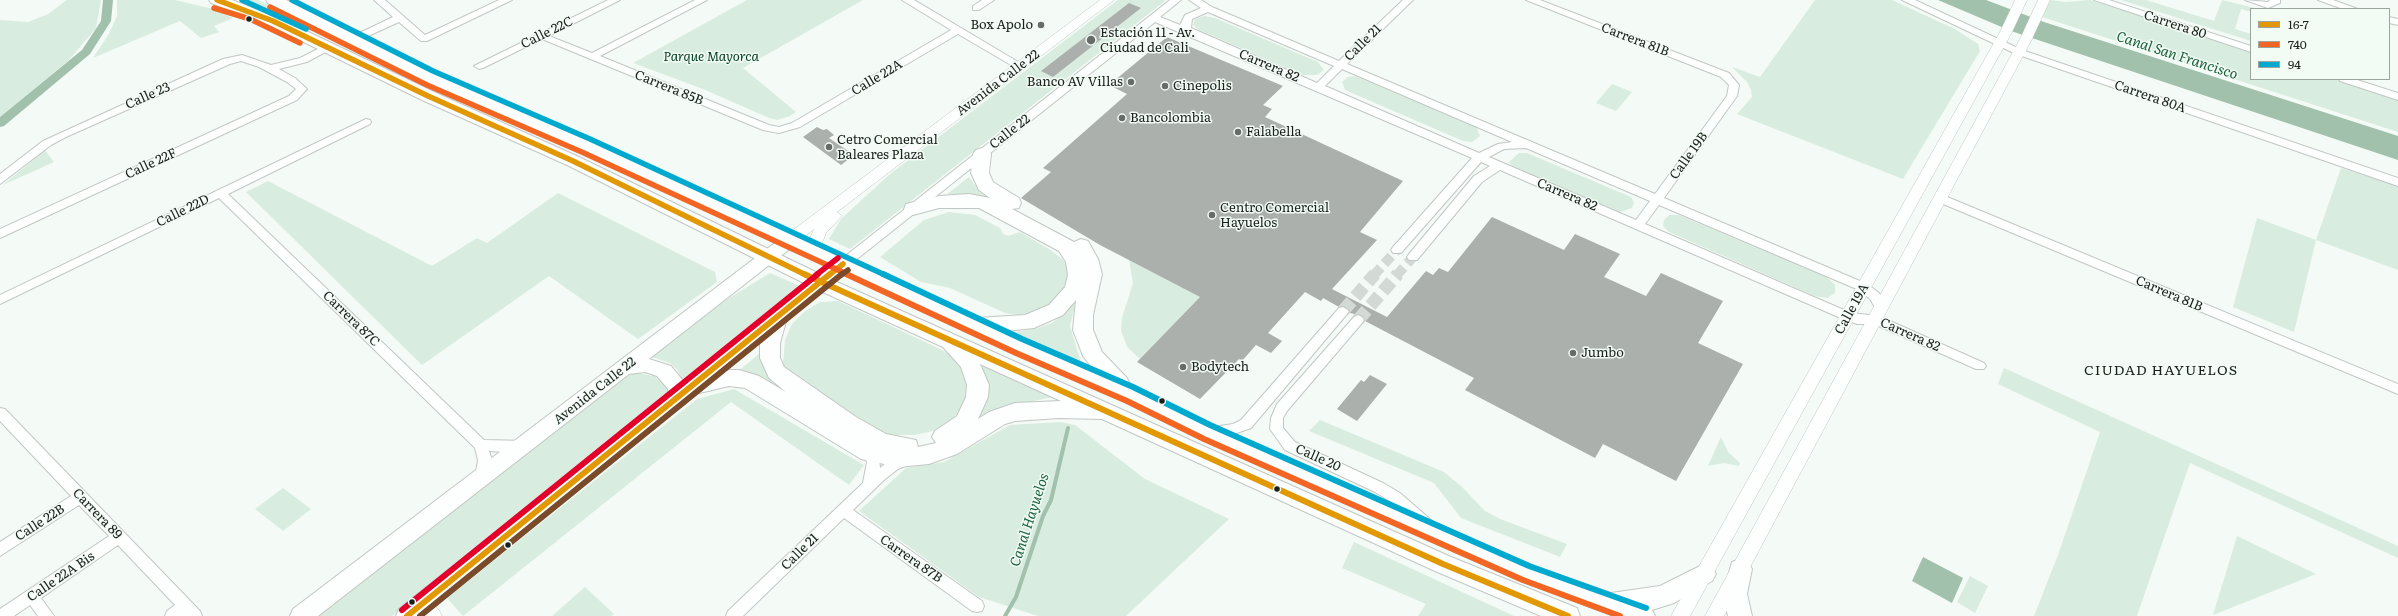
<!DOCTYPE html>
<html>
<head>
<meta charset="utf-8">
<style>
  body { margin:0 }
  #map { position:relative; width:2398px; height:616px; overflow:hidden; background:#f4faf6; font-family:Literata,serif }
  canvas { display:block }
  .legend { position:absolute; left:2250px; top:8px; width:140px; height:72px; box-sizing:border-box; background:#f2fcf5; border:1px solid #9ca49e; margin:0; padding:5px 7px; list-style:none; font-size:12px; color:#1b1f1c }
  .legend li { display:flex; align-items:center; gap:8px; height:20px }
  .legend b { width:20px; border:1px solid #9ca49e }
</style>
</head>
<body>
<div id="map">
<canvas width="2398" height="616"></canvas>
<ul class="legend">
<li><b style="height:5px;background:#e19803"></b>16-7</li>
<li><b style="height:5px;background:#f26522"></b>740</li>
<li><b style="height:5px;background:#00a9ce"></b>94</li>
</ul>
</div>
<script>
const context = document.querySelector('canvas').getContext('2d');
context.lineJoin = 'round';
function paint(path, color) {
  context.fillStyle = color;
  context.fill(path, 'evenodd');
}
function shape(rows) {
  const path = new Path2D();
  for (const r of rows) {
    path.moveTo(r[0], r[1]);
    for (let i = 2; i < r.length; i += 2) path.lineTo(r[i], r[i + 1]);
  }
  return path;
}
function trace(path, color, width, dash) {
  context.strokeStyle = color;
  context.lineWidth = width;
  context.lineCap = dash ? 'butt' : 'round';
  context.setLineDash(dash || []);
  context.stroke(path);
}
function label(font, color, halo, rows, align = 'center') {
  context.font = font + ' Literata,serif';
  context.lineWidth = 3;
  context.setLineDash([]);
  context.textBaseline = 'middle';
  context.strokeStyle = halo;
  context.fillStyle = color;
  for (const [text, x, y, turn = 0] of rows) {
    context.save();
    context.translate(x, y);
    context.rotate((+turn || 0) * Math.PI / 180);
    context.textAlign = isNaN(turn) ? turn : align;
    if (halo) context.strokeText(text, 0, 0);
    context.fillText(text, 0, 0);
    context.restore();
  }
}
const green = shape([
  [67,0,101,0,96,28,69,60,0,117,0,20,28,22,48,14],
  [117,0,175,0,213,9,233,18,214,26,219,32,201,38,180,21,93,58,109,34,117,16],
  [243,0,258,0,299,20,293,23],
  [747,0,863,0,743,68,796,112,790,116,777,120,769,118,703,89,633,63],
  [1118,0,1166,0,850,249,829,239,841,219,890,174],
  [1815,0,1892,0,1955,29,1978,44,1980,51,1903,179,1737,114,1752,97,1751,90,1747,82,1732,67,1760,77],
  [2050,0,2066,2,2090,0,2251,51,2251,79,2336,79,2398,100,2398,132,2042,17],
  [2121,0,2146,0,2214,21,2222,0,2259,9,2251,9,2251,12,2241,9,2235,29,2251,34,2251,41],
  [1204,16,1215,18,1318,62,1324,70,1317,75,1303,75,1199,30,1193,25,1195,19],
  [1355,76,1476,126,1480,136,1472,142,1463,141,1345,90,1342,82,1348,77],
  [1612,84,1632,92,1616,111,1596,103],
  [45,150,54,162,3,185],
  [1519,153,1527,153,1631,197,1634,203,1632,208,1620,212,1514,168,1509,162],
  [2341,168,2398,186,2398,270,2316,240,2294,332,2233,307,2257,218,2316,240],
  [969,177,980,192,990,199,976,195,947,194],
  [268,181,432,266,477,238,487,243,558,193,711,270,715,272,717,282,638,339,549,276,422,365,246,192],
  [949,212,975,215,1000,228,1003,234,1008,236,1020,232,1052,251,1063,260,1069,269,1070,281,1061,301,1032,313,1018,315,1005,313,950,288,921,282,880,257,924,220],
  [1669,215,1679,215,1827,277,1835,285,1835,293,1827,298,1815,296,1669,232,1663,226,1664,220],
  [1129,260,1200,297,1140,359,1127,347,1121,330,1122,318,1133,283],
  [770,273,802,287,684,383,677,369,670,363,649,356,721,303],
  [838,301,942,350,959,361,971,385,963,408,950,421,933,431,914,435,895,435,874,431,793,377,783,364,785,340,792,324,805,311,820,302],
  [1076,301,1070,326,1081,363,1010,333,1038,328,1052,323,1064,314],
  [760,353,767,376,776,386,736,373],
  [982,365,1053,397,996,409,975,421,981,412,988,390],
  [2004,368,2398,546,2398,558,2190,463,2137,616,2034,616,2058,555,2100,432,1998,384],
  [631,372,654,376,665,384,672,393,392,616,316,616],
  [734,389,864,465,849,485,731,402,463,616,447,598,697,399],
  [1320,420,1444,472,1461,486,1485,511,1500,519,1567,544,1560,557,1461,518,1434,483,1309,431],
  [1061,422,1075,425,1145,479,1229,519,1126,616,1038,616,979,597,859,511,906,468,944,462,1010,425],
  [1721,437,1728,452,1740,463,1739,466,1724,463,1708,466],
  [283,488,311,509,283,531,255,509],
  [2237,536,2316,574,2213,615],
  [1354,542,1514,616,1418,616,1426,604,1342,568],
  [1970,576,1988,586,1975,613,1957,602],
  [585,587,614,614,611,616,552,616]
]);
const water = shape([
  [1938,0,1986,0,2044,22,2398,136,2398,160,2011,31],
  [1923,557,1963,578,1952,603,1912,581]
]);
const stream = shape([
  [1005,616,1016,597,1043,516,1051,500,1068,428]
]);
const canal = shape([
  [103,0,113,0,111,21,90,54,4,126,0,127,0,117,82,50,101,21,103,0]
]);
const building = shape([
  [1129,3,1141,8,1053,77,1041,71],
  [1167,37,1283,86,1263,105,1272,109,1265,117,1403,181,1360,232,1377,240,1332,289,1387,317,1426,271,1433,275,1439,268,1448,272,1492,217,1564,250,1575,234,1620,254,1604,277,1646,296,1661,273,1723,301,1698,343,1743,364,1676,481,1603,444,1595,458,1465,390,1474,378,1365,321,1363,316,1350,313,1350,310,1344,306,1339,307,1323,298,1321,301,1305,292,1268,333,1282,341,1271,353,1256,345,1242,361,1239,359,1200,399,1137,362,1200,297,1100,245,1021,198,1051,172,1043,168,1127,94,1109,85],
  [817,127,823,130,827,129,834,135,829,138,854,155,841,165,803,137],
  [1370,375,1387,384,1357,421,1337,409,1361,380,1364,382]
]);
const minorTunnelFar1 = shape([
  [1374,275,1397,250],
  [1397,275,1413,257]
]);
const minorTunnel = shape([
  [1343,311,1375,274],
  [1358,320,1398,274]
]);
const minor = shape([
  [374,0,385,0,425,35,499,0,512,0,427,41,421,41,399,22,357,41,351,41,351,37,393,17,374,0],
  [608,0,620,0,549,36,592,53,695,0,707,0,600,56,769,125,779,127,792,123,951,30,902,0,914,0,1025,66,1024,68,1016,68,958,34,800,127,779,133,763,130,542,39,483,68,479,69,474,66,608,0],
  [982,0,994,0,979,10,973,10,973,6,982,0],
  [1170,0,1181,0,1160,17,1180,25,1185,15,1201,8,1189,0,1201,0,1212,7,1339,61,1403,0,1413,0,1347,64,1655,194,1727,96,1729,85,1721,77,1526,0,1540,0,1729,73,1739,85,1737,96,1664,198,1867,284,1879,293,1887,308,1885,311,1877,311,1870,299,1859,290,1659,205,1645,224,1851,313,1879,316,1984,363,1986,366,1984,369,1976,369,1874,324,1857,324,1843,319,1500,170,1482,182,1417,260,1409,260,1407,257,1409,254,1474,176,1490,166,1481,162,1401,253,1393,253,1391,250,1393,247,1472,158,1155,22,847,267,839,267,837,264,839,261,1170,0],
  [1208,12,1334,66,1317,83,1191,28,1192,19,1208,12],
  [1342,69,1512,142,1498,144,1479,153,1325,86,1342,69],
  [1526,148,1650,201,1636,220,1489,157,1504,149,1526,148],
  [1902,0,1915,0,2022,50,2398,178,2398,186,2016,54,1902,0],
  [2094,0,2109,0,2251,46,2251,52,2094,0],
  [2245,0,2268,2,2270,0,2280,0,2280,3,2268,8,2245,0],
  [2318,0,2333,0,2358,9,2343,9,2318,0],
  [2389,17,2398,19,2398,25,2389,23,2389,17],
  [326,45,331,48,329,50,307,62,279,69,295,78,307,89,297,100,0,238,0,229,289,96,296,89,287,82,259,67,241,61,230,64,66,137,51,145,0,184,0,174,43,141,223,59,242,55,271,65,300,58,326,45],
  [2339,79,2354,79,2398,93,2398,100,2340,81,2339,79],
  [366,119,370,120,371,122,370,124,228,194,484,440,528,441,530,445,528,449,523,450,504,452,489,451,492,460,487,482,482,484,477,482,475,478,478,460,475,448,219,198,0,304,0,295,366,119],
  [1940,194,2398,384,2398,394,1936,201,1934,198,1940,194],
  [1343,307,1349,311,1347,314,1251,428,1234,434,1211,437,1206,436,1204,432,1206,428,1233,424,1241,420,1339,308,1343,307],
  [1358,315,1362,317,1364,320,1362,323,1287,411,1283,418,1283,428,1295,442,1383,483,1400,493,1431,520,1433,524,1431,528,1426,530,1421,528,1390,501,1373,491,1285,450,1270,429,1271,418,1277,404,1354,317,1358,315],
  [0,408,5,409,200,611,202,616,165,616,167,611,175,605,118,545,41,598,54,616,38,616,30,605,14,616,0,616,0,609,109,536,79,505,0,556,0,542,71,496,0,421,0,408],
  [869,448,874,449,879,457,880,468,888,461,907,454,912,455,914,459,912,463,898,469,885,479,853,510,982,601,984,606,982,611,977,612,972,611,844,518,743,616,726,616,728,611,863,483,867,462,862,453,864,449,869,448]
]);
const tertiary = shape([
  [1100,0,1114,0,837,212,842,216,826,233,822,243,823,252,821,256,816,257,811,256,809,252,808,243,814,229,795,244,785,244,783,240,785,236,1100,0],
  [2015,0,2027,0,2012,32,1690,616,1671,616,2000,32,2015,0],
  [2038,0,2050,0,2032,39,1724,616,1705,616,2020,39,2038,0],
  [421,597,427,599,439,610,442,616,420,616,412,605,415,599,421,597]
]);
const secondary = shape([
  [790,234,796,236,799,240,796,244,649,359,671,366,684,382,837,260,843,258,849,260,852,264,849,268,423,616,396,616,399,609,669,394,668,389,657,376,645,372,629,374,318,616,290,616,293,609,784,236,790,234]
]);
const primary = shape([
  [209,0,232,0,279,18,434,92,579,157,828,278,1451,557,1577,608,1580,616,1541,616,1435,571,1102,419,1059,418,1015,421,1005,424,957,454,929,464,898,467,861,459,745,388,729,386,691,395,684,393,680,387,684,381,729,370,739,370,759,376,786,392,769,378,760,358,760,343,767,318,770,313,777,310,784,313,787,318,780,343,780,358,784,367,856,417,886,434,916,440,918,447,936,443,932,437,935,431,957,416,966,397,967,385,961,367,943,347,814,288,567,165,422,100,267,24,211,3,209,0],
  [980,364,1061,401,1015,403,989,412,978,419,988,397,989,385,980,364],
  [266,0,286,0,436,74,593,142,977,318,1025,315,1049,305,1065,287,1068,275,1066,262,1059,251,979,208,939,208,913,215,906,214,904,209,906,204,939,196,969,194,990,198,979,190,971,173,973,154,976,150,982,148,988,150,991,154,989,173,993,182,1019,198,1021,203,1019,208,1012,209,1074,242,1081,239,1088,241,1098,259,1102,274,1093,315,1093,330,1102,352,1127,378,1130,385,1215,426,1534,566,1611,593,1660,586,1704,564,1712,567,1716,574,1712,581,1674,603,1652,610,1655,616,1614,616,1518,580,1199,438,1123,400,1012,352,581,150,424,82,268,3,266,0],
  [1076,300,1073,330,1083,356,1093,369,1006,331,1034,328,1063,315,1076,300],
  [1740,559,1748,562,1752,569,1747,594,1752,616,1728,616,1723,594,1732,562,1740,559]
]);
const bus1Far1 = shape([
  [217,0,273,21,428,96,573,161,806,275],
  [829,275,843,264]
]);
const bus1 = shape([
  [804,274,1443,564,1568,616],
  [407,616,830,274]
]);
const bus2Far1 = shape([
  [270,7,427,85,584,153,849,275],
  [214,8,250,19,300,43]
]);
const bus2 = shape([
  [846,274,1016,353,1127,401,1204,439,1523,580,1620,616]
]);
const bus3Far1 = shape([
  [242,0,306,29],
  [292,0,433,71,590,139,885,275]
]);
const bus3 = shape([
  [883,274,1022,339,1133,387,1210,425,1529,566,1646,608]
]);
const bus4Far1 = shape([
  [841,275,848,270]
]);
const bus4 = shape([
  [420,616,842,274]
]);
const bus5Far1 = shape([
  [816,275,838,258]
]);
const bus5 = shape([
  [402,610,818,274]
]);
const markers = [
  [249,19,3.5,"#1b1f1c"],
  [1041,25,4,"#676c68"],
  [1091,40,5,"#676c68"],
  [1131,82,4,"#676c68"],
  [1165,86,4,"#676c68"],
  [1122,118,4,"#676c68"],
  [1238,132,4,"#676c68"],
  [829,147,4,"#676c68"],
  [1212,215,4,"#676c68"],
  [1573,353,4,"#676c68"],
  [1183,367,4,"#676c68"],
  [1162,401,3.5,"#1b1f1c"],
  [1277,489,3.5,"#1b1f1c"],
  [508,545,3.5,"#1b1f1c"],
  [412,602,3.5,"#1b1f1c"]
];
const poiNames = [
  ["Box Apolo",1033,25,"right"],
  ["Estación 11 - Av.",1100,33],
  ["Ciudad de Cali",1100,48],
  ["Banco AV Villas",1123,82,"right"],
  ["Cinepolis",1173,86],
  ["Bancolombia",1130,118],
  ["Falabella",1246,132],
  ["Cetro Comercial",837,140],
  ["Baleares Plaza",837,155],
  ["Centro Comercial",1220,208],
  ["Hayuelos",1220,223],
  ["Jumbo",1581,353],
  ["Bodytech",1191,367]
];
const streetNames = [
  ["Carrera 80",2175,25,18],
  ["Calle 22C",547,33,-26],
  ["Carrera 81B",1635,40,21],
  ["Calle 21",1363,43,-45],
  ["Carrera 82",1269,66,23],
  ["Calle 22A",877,78,-31],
  ["Avenida Calle 22",998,83,-37],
  ["Carrera 85B",669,88,22],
  ["Calle 23",148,96,-24],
  ["Carrera 80A",2150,97,19],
  ["Calle 22",1010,132,-38],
  ["Calle 19B",1689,156,-54],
  ["Calle 22F",151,164,-25],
  ["Carrera 82",1567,195,23],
  ["Calle 22D",183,211,-26],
  ["Carrera 81B",2169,294,23],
  ["Calle 19A",1852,309,-61],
  ["Carrera 87C",351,319,44],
  ["Carrera 82",1910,335,24],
  ["Avenida Calle 22",595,391,-38],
  ["Calle 20",1318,458,24],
  ["Carrera 89",97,514,46],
  ["Calle 22B",40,523,-33],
  ["Calle 21",800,552,-44],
  ["Carrera 87B",911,559,35],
  ["Calle 22A Bis",61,577,-34]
];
const parkNames = [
  ["Parque Mayorca",711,57]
];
const waterNames = [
  ["Canal San Francisco",2177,56,18],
  ["Canal Hayuelos",1030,520,-72]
];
const neighbourhoodNames = [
  ["CIUDAD HAYUELOS",2161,371]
];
paint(green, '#d8eddf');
paint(water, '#a1c1ac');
trace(stream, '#a1c1ac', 4);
paint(canal, '#a1c1ac');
paint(building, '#abb0ad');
trace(minorTunnelFar1, '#d3d9d5', 10, [10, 5.5]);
trace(minorTunnel, '#d3d9d5', 13, [13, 6]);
trace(minor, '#c2c7c4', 2);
trace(tertiary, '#c2c7c4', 1);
trace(secondary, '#c2c7c4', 2);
trace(primary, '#c2c7c4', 2);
paint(minor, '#fdfefe');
paint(tertiary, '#fdfefe');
paint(secondary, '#fdfefe');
paint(primary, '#fdfefe');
trace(bus1Far1, '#e19803', 5.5);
trace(bus1, '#e19803', 6);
trace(bus2Far1, '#f26522', 5.5);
trace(bus2, '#f26522', 6);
trace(bus3Far1, '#00a9ce', 5.5);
trace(bus3, '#00a9ce', 6);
trace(bus4Far1, '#7a4b2a', 5.5);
trace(bus4, '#7a4b2a', 6);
trace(bus5Far1, '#e4002b', 5.5);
trace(bus5, '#e4002b', 6);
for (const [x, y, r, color] of markers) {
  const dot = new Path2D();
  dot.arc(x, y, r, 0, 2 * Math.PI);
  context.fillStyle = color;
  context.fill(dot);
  trace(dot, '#f2fcf5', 1.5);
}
label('13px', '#1b1f1c', '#f2fcf5', poiNames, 'left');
label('13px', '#1b1f1c', '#f2fcf5', streetNames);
label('italic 13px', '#013b1f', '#f2fcf5', parkNames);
label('italic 14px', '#18603a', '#f2fcf5', waterNames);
context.letterSpacing = '1px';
label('14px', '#1b1f1c', '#f2fcf5', neighbourhoodNames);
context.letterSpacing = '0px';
</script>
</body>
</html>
